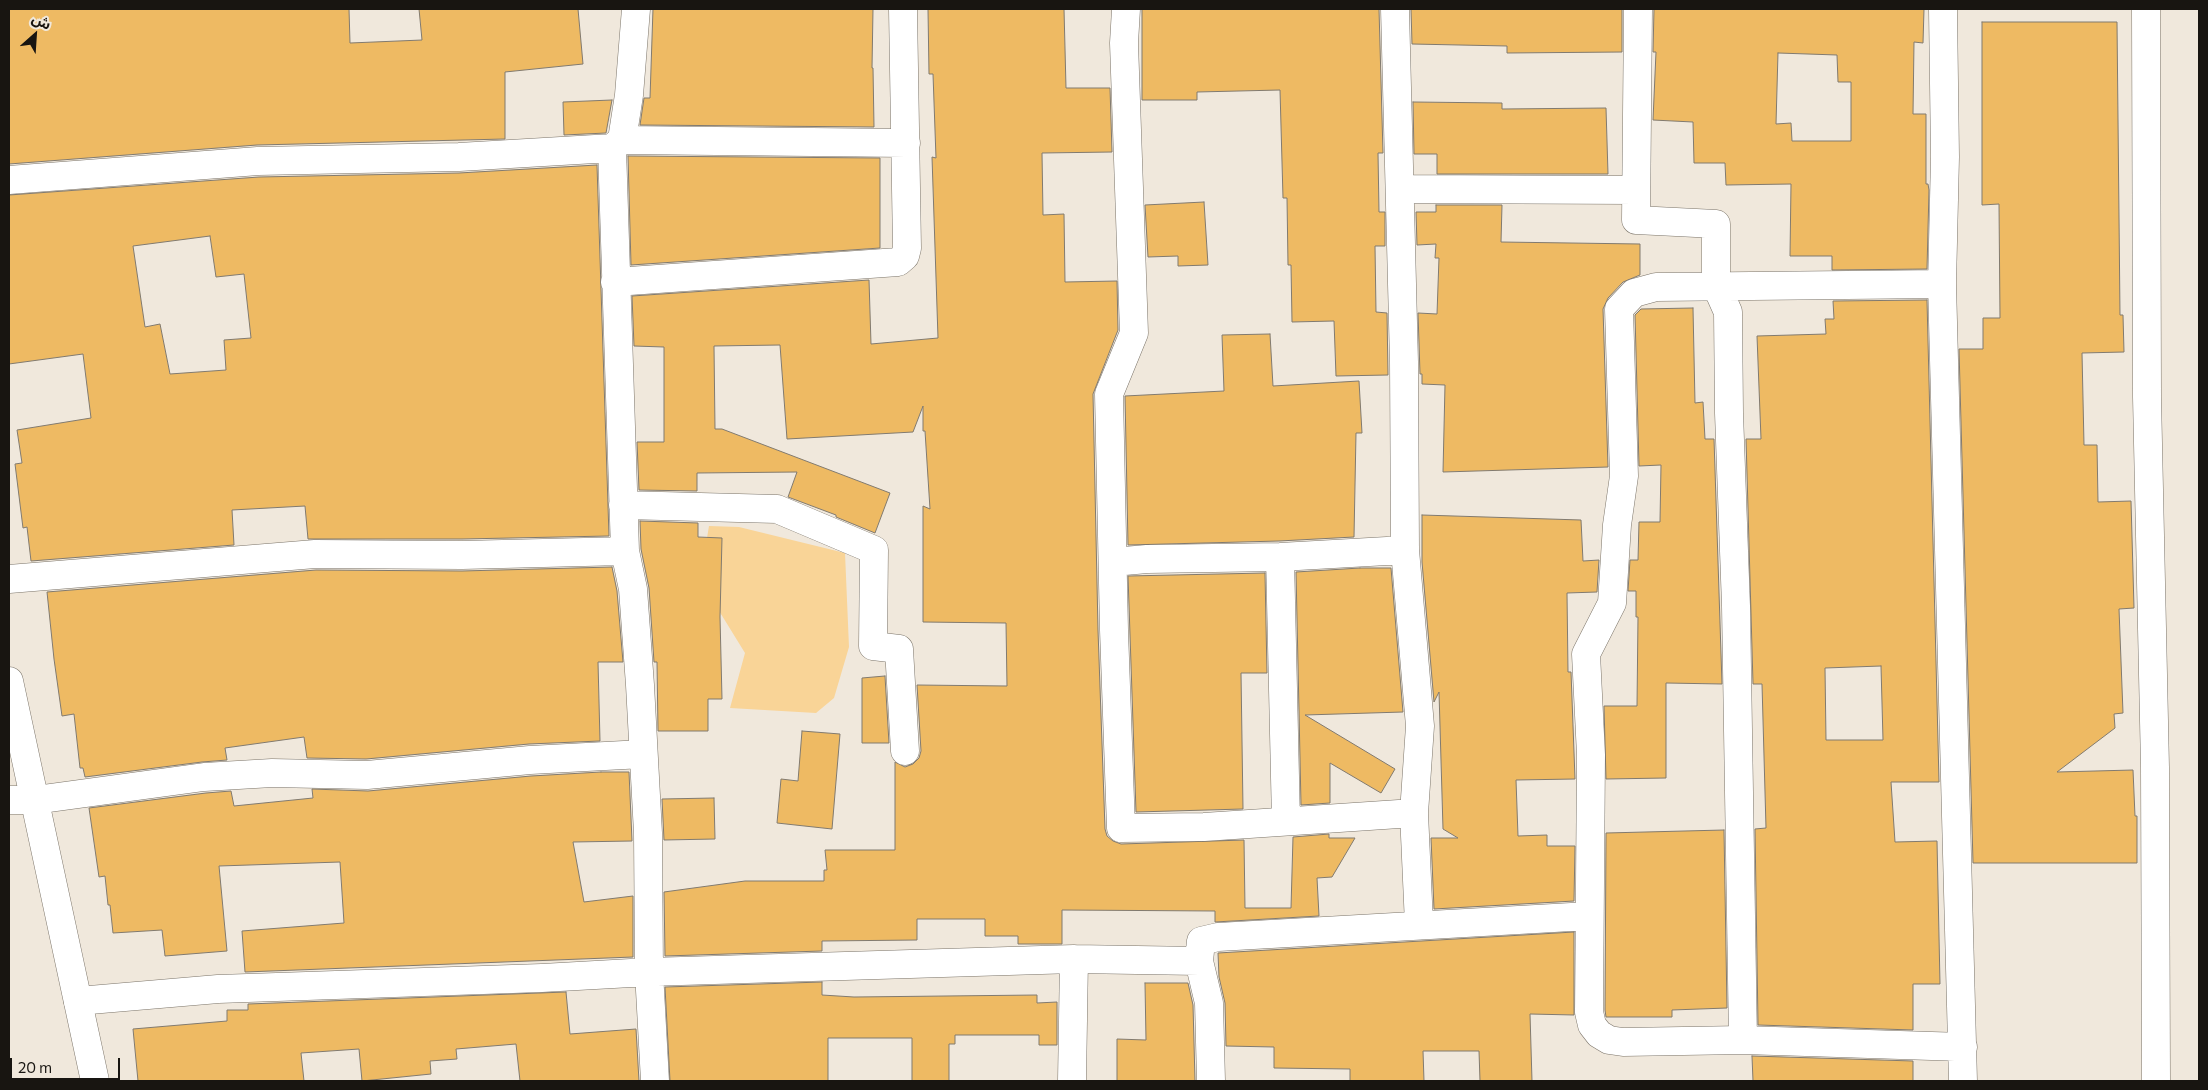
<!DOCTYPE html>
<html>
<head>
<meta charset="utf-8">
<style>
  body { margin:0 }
  #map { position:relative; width:2208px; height:1090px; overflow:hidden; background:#f0e8dc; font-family:Commissioner,"Noto Sans Arabic",sans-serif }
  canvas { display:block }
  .frame { position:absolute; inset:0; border:10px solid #181511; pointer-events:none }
  .north { position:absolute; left:10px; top:10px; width:50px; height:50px; -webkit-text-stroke:4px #f0e8dc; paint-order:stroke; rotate:26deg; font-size:14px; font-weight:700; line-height:20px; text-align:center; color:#181511 }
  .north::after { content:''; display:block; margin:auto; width:18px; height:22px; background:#181511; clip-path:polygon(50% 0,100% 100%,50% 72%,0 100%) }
  .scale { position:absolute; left:10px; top:1058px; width:110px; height:22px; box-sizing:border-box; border:2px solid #181511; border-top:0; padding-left:6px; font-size:15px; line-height:18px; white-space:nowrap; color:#181511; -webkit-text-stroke:4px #f0e8dc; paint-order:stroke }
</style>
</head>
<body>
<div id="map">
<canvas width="2208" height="1090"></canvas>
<div class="frame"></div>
<div class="north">ش</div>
<div class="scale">20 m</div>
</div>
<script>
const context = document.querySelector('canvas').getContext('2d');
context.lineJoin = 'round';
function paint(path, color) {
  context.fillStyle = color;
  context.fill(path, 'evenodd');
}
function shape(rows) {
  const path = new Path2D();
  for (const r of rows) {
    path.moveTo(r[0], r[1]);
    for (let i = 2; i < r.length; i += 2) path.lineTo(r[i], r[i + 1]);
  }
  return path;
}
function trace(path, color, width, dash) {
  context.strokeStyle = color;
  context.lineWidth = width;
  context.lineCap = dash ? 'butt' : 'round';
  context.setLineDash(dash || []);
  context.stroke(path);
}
const green = shape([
  [709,526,739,527,845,553,849,647,834,698,816,713,730,708,745,653,700,580]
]);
const building = shape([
  [9,9,349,9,350,43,422,40,419,9,578,9,583,64,505,72,505,139,257,145,9,164,9,9],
  [653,9,873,9,872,68,873,68,874,127,640,125,644,98,650,98,653,9],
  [928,9,1064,9,1066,88,1110,88,1112,152,1042,153,1043,215,1064,214,1065,282,1117,281,1118,330,1093,394,1098,630,1105,829,1107,836,1113,841,1121,844,1244,840,1245,908,1291,908,1293,837,1329,834,1329,838,1355,838,1332,877,1317,878,1319,916,1215,922,1215,911,1062,910,1062,944,1018,944,1018,936,985,936,985,919,917,919,917,940,822,941,822,951,665,956,664,892,745,881,824,881,824,870,827,870,825,850,895,850,895,762,905,767,913,764,919,758,921,751,917,685,1007,686,1006,623,923,622,923,506,930,509,925,431,923,431,923,406,913,432,787,439,780,345,714,346,715,429,722,429,890,493,875,533,836,517,836,515,788,497,797,472,697,473,697,491,639,490,637,442,664,442,664,347,634,346,632,296,869,280,871,344,938,338,932,157,936,158,933,74,929,74,928,9],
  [1142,9,1379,9,1383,153,1378,153,1379,212,1385,212,1385,246,1375,246,1376,312,1387,313,1388,375,1336,376,1334,321,1292,322,1291,265,1288,265,1287,198,1283,198,1280,90,1197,92,1197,100,1142,100,1142,9],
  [1411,9,1622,9,1622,52,1507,53,1507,46,1412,44,1411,9],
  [1654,9,1924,9,1923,43,1914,42,1913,114,1926,114,1926,184,1928,184,1929,190,1927,269,1832,270,1832,256,1790,256,1791,184,1726,185,1725,163,1694,163,1693,122,1653,120,1656,52,1653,52,1654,9],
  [1778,53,1837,55,1838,82,1851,82,1851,141,1792,141,1791,123,1776,124,1778,53],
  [1982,22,2117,22,2120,315,2123,315,2124,352,2082,353,2084,445,2097,445,2098,502,2131,501,2134,608,2119,609,2123,713,2114,714,2115,728,2057,772,2133,770,2135,816,2137,816,2137,863,1973,863,1959,349,1983,349,1983,318,2000,318,1999,204,1982,205,1982,22],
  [612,100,606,133,564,135,563,102,612,100],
  [1413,102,1502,103,1502,109,1606,108,1608,174,1437,174,1437,154,1414,154,1413,102],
  [628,156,880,158,880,248,631,265,628,156],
  [597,165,609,536,462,539,308,539,305,506,232,510,234,545,31,561,27,527,23,528,15,464,22,463,17,430,91,418,83,354,9,364,9,195,259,177,459,173,597,165],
  [210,236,216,277,244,274,251,338,224,340,226,370,170,374,160,324,145,327,133,246,210,236],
  [1204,202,1208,265,1178,266,1178,256,1148,257,1145,205,1204,202],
  [1436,205,1502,205,1501,242,1640,244,1640,275,1623,282,1608,298,1603,309,1608,467,1443,472,1445,385,1422,384,1422,374,1420,374,1418,313,1437,314,1439,258,1435,258,1436,244,1417,245,1416,212,1436,212,1436,205],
  [1927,300,1939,782,1891,782,1895,842,1937,841,1940,984,1913,984,1913,1030,1758,1025,1755,829,1766,828,1762,684,1753,684,1746,439,1761,439,1757,336,1826,334,1825,319,1834,319,1833,301,1927,300],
  [1881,666,1883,740,1826,740,1825,668,1881,666],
  [1693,308,1695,403,1703,402,1705,439,1714,439,1722,684,1666,683,1666,778,1606,779,1604,706,1637,706,1638,617,1636,617,1636,591,1628,591,1630,560,1638,560,1639,522,1660,522,1661,465,1639,466,1635,315,1641,309,1693,308],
  [1270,334,1273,386,1359,381,1362,433,1356,433,1354,537,1279,541,1128,545,1125,396,1224,391,1222,335,1270,334],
  [1422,515,1581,520,1583,561,1599,560,1597,592,1567,593,1568,672,1571,672,1575,779,1516,780,1518,836,1547,835,1547,846,1575,846,1574,901,1434,909,1431,838,1458,838,1443,829,1439,692,1434,702,1422,562,1422,515],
  [640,521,698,523,698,537,722,538,720,617,722,699,708,699,708,731,658,731,657,662,654,662,649,588,641,549,640,521],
  [612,567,617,591,623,662,598,662,600,741,529,744,366,759,307,758,304,737,225,748,227,760,202,762,85,777,83,768,80,768,74,714,62,716,54,659,47,592,316,570,462,571,612,567],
  [1360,568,1391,568,1403,712,1305,715,1395,769,1381,793,1330,763,1330,803,1301,805,1296,572,1360,568],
  [1265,573,1267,673,1241,673,1243,809,1136,812,1128,576,1265,573],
  [885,676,889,743,862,743,862,678,885,676],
  [802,731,840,734,832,829,777,823,781,779,798,781,802,731],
  [601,772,629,772,632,841,573,842,584,902,633,896,633,957,245,972,242,931,344,923,340,862,219,866,227,951,165,956,162,930,113,933,110,905,108,905,105,876,99,877,89,808,206,793,231,791,234,806,313,798,312,789,368,791,531,776,601,772],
  [714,798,715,839,664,840,662,799,714,798],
  [1724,830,1727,1008,1672,1010,1672,1017,1606,1017,1605,1010,1606,833,1724,830],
  [1574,932,1574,1015,1530,1014,1532,1081,1480,1081,1479,1051,1423,1051,1424,1081,1350,1081,1350,1069,1274,1068,1274,1047,1226,1046,1225,1003,1219,977,1218,953,1574,932],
  [822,982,822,995,854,997,1037,995,1037,1003,1057,1002,1057,1045,1039,1045,1039,1035,955,1035,955,1044,949,1044,949,1081,912,1081,912,1038,828,1038,828,1081,670,1081,665,987,822,982],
  [1145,983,1188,983,1193,1005,1195,1081,1117,1081,1117,1039,1146,1040,1145,983],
  [566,992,570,1034,636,1029,639,1081,520,1081,516,1044,456,1049,457,1059,430,1061,431,1074,362,1081,359,1049,301,1053,304,1081,138,1081,133,1029,227,1021,227,1010,248,1010,248,1004,566,992],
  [1752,1056,1913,1061,1913,1081,1753,1081,1752,1056]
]);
const street = shape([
  [636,9,629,95,622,140,612,148,625,551,633,589,640,685,648,833,649,972,655,1081],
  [1126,9,1124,43,1134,333,1109,394,1114,630,1121,828,1204,827,1414,813],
  [1395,9,1404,362,1405,550,1420,726,1414,813,1419,924],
  [1638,9,1636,220,1716,224,1716,285,1728,312,1729,413,1736,606,1743,1040],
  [1943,9,1945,157,1942,284,1963,1081],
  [2146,9,2147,397,2155,767,2156,1081],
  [622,140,906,143],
  [9,180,258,161,459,157,612,148],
  [1400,189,1636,190],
  [615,282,898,262,905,256,907,248,903,9],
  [1942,284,1656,287,1634,293,1619,309,1624,476,1617,525,1612,603,1586,654,1591,755,1589,1012,1592,1025,1599,1034,1609,1040,1623,1042,1743,1040,1963,1047],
  [623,505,777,509,874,550,873,646,899,649,905,751],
  [1280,557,1286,821],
  [1113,562,1147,559,1280,557,1405,550],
  [9,579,315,554,462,555,625,551],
  [9,800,35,800,204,777,272,773,367,775,530,760,643,754],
  [1199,961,1201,941,1218,937,1589,916],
  [78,1001,218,989,542,978,649,972,1074,959,1199,961,1209,1003,1211,1081],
  [1072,1081,1074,959]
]);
const secondary = shape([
  [9,681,95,1081]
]);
paint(green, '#f9d497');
paint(building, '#eeba63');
trace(building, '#817a6f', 1);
trace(street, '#7b7469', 29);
trace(secondary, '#7b7469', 29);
trace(street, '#fff', 28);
trace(secondary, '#fff', 28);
</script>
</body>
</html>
